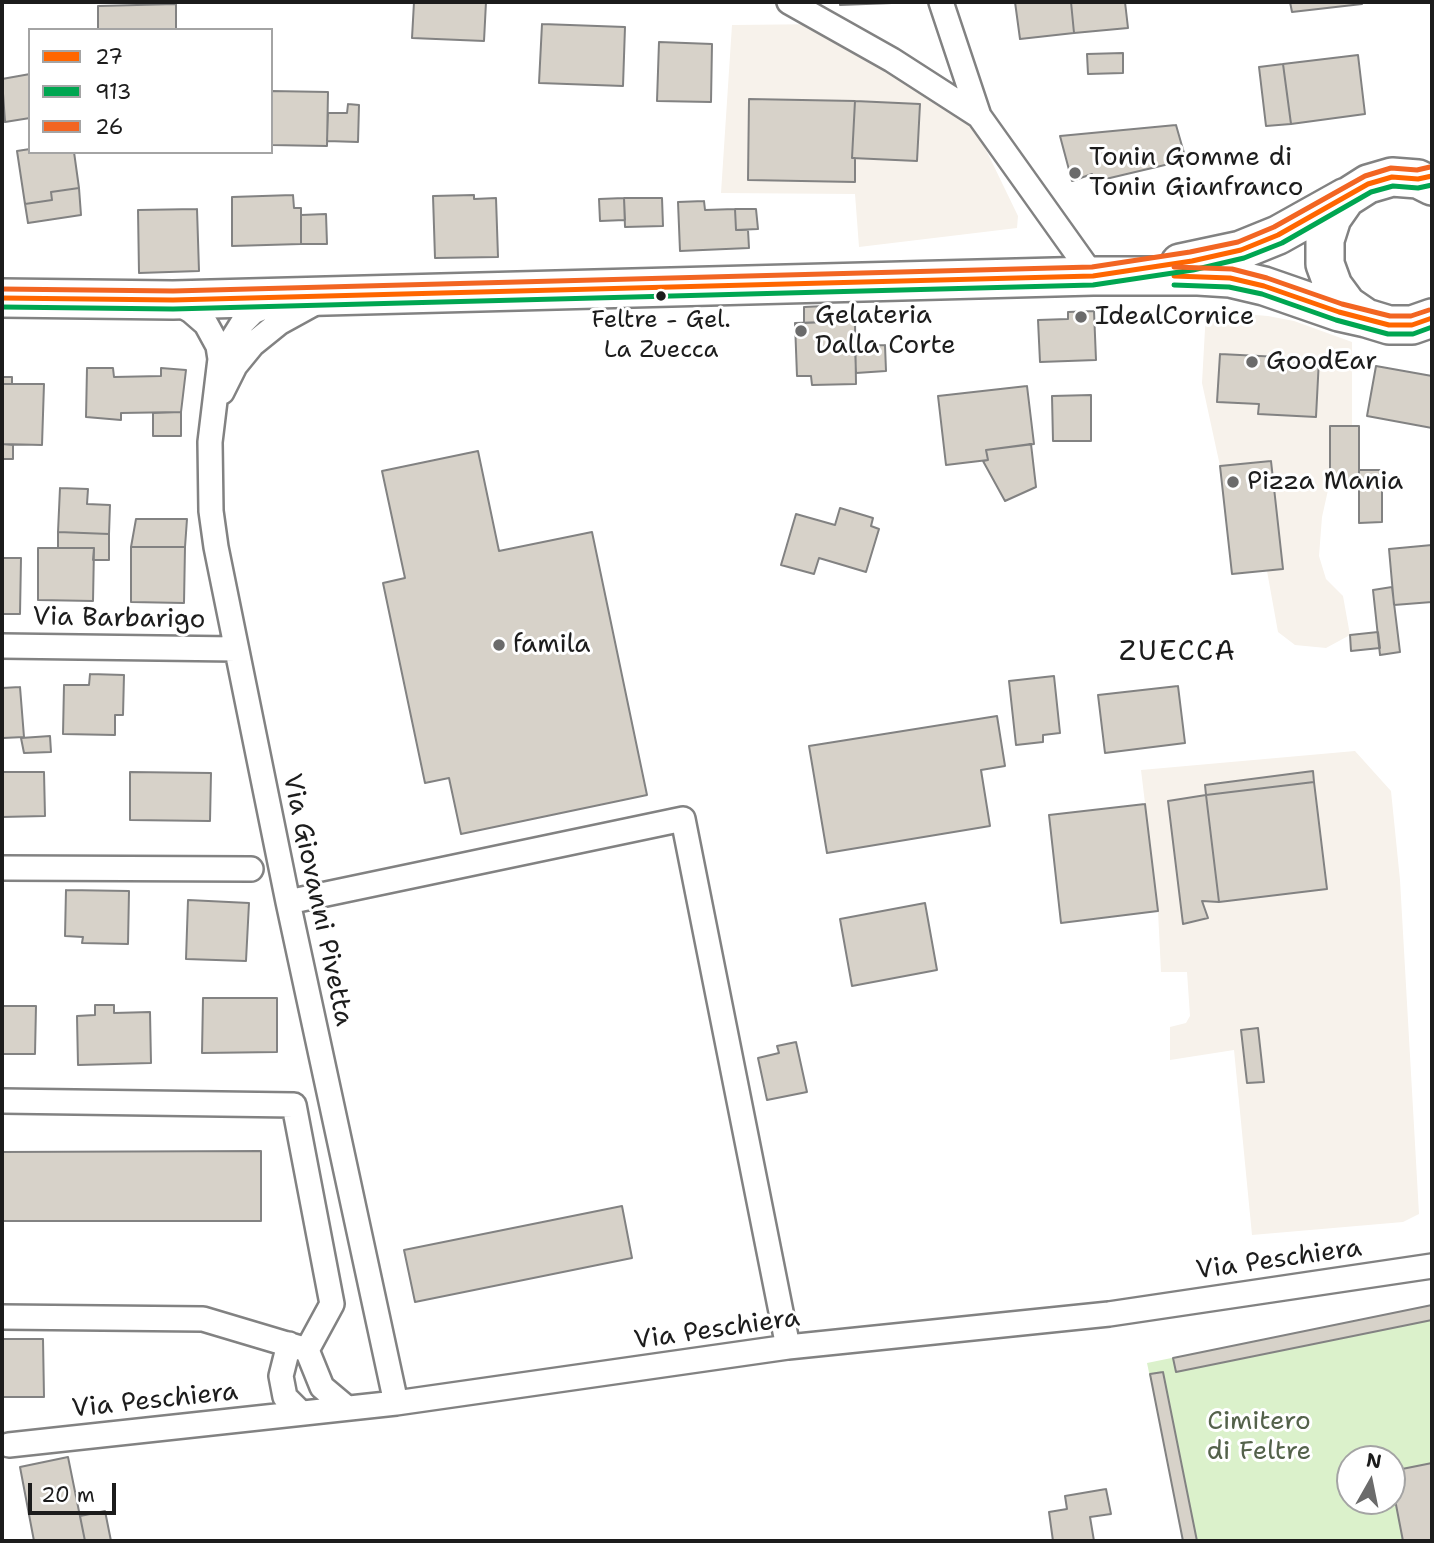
<!DOCTYPE html>
<html>
<head>
<meta charset="utf-8">
<style>
  body { margin:0 }
  #map { position:relative; width:1434px; height:1543px; overflow:hidden; background:#fff; font-family:"Shantell Sans",sans-serif }
  canvas { display:block }
  .frame { position:absolute; inset:0; border:4px solid #1c1c1c; pointer-events:none }
  .legend { position:absolute; left:28px; top:28px; width:245px; height:126px; box-sizing:border-box; background:#fff; border:2px solid #a4a4a4; margin:0; padding:9px 12px; list-style:none; font-size:21px; color:#1c1c1c }
  .legend li { display:flex; align-items:center; gap:14px; height:35px }
  .legend b { width:35px; border:2px solid #a4a4a4 }
  .north { position:absolute; left:1336px; top:1445px; width:70px; height:70px; box-sizing:border-box; background:#fff; border:2px solid #a4a4a4; border-radius:50%; rotate:9deg; font-size:19px; font-weight:700; line-height:28px; text-align:center; color:#1c1c1c }
  .north::after { content:''; display:block; margin:auto; width:24px; height:32px; background:#6b6b6b; clip-path:polygon(50% 0,100% 100%,50% 72%,0 100%) }
  .scale { position:absolute; left:28px; top:1483px; width:88px; height:32px; box-sizing:border-box; border:4px solid #1c1c1c; border-top:0; padding-left:9px; font-size:21px; line-height:24px; white-space:nowrap; color:#1c1c1c; -webkit-text-stroke:5px #fff; paint-order:stroke }
</style>
</head>
<body>
<div id="map">
<canvas width="1434" height="1543"></canvas>
<div class="frame"></div>
<ul class="legend">
<li><b style="height:9px;background:#f60"></b>27</li>
<li><b style="height:9px;background:#00a651"></b>913</li>
<li><b style="height:9px;background:#f26522"></b>26</li>
</ul>
<div class="north">N</div>
<div class="scale">20 m</div>
</div>
<script>
const context = document.querySelector('canvas').getContext('2d');
context.lineJoin = 'round';
function paint(path, color) {
  context.fillStyle = color;
  context.fill(path, 'evenodd');
}
function shape(rows) {
  const path = new Path2D();
  for (const r of rows) {
    path.moveTo(r[0], r[1]);
    for (let i = 2; i < r.length; i += 2) path.lineTo(r[i], r[i + 1]);
  }
  return path;
}
function trace(path, color, width, dash) {
  context.strokeStyle = color;
  context.lineWidth = width;
  context.lineCap = dash ? 'butt' : 'round';
  context.setLineDash(dash || []);
  context.stroke(path);
}
function label(font, color, halo, rows, align = 'center') {
  context.font = font + ' "Shantell Sans",sans-serif';
  context.lineWidth = 6;
  context.setLineDash([]);
  context.textBaseline = 'middle';
  context.strokeStyle = halo;
  context.fillStyle = color;
  for (const [text, x, y, turn = 0] of rows) {
    context.save();
    context.translate(x, y);
    context.rotate((+turn || 0) * Math.PI / 180);
    context.textAlign = isNaN(turn) ? turn : align;
    if (halo) context.strokeText(text, 0, 0);
    context.fillText(text, 0, 0);
    context.restore();
  }
}
const built = shape([
  [829,24,974,125,1018,216,1017,228,859,247,855,194,721,193,732,25],
  [1206,311,1268,316,1294,321,1352,342,1352,426,1359,426,1359,480,1330,481,1322,517,1319,556,1326,579,1343,596,1350,635,1326,648,1295,645,1278,632,1267,571,1232,574,1220,466,1202,383],
  [1355,751,1391,791,1400,880,1419,1214,1403,1222,1252,1235,1234,1050,1170,1060,1170,1027,1186,1023,1190,1016,1187,972,1161,972,1158,911,1141,770]
]);
const green = shape([
  [1432,1305,1432,1541,1184,1541,1147,1363],
  [1350,1459,1392,1459,1392,1501,1350,1501]
]);
const building = shape([
  [414,2,486,2,484,41,412,38,414,2],
  [840,2,918,2,840,5,840,2],
  [1015,2,1071,2,1074,33,1020,39,1015,2],
  [1071,2,1125,2,1128,28,1074,33,1071,2],
  [1290,2,1362,2,1362,4,1292,12,1290,2],
  [176,4,176,30,98,30,98,6,176,4],
  [542,24,625,27,623,86,539,83,542,24],
  [659,42,712,44,711,102,657,101,659,42],
  [1123,53,1123,73,1088,74,1087,54,1123,53],
  [1358,55,1365,114,1291,124,1283,64,1358,55],
  [1283,64,1291,124,1266,126,1259,67,1283,64],
  [30,74,30,118,5,122,2,79,30,74],
  [271,91,328,92,327,146,271,145,271,91],
  [749,99,855,101,852,158,855,158,855,182,748,180,749,99],
  [855,101,920,104,917,161,852,158,855,101],
  [348,104,359,105,358,142,327,141,328,113,347,113,348,104],
  [1176,125,1186,160,1093,182,1092,174,1072,181,1060,136,1176,125],
  [30,149,30,152,74,152,79,188,51,192,52,200,25,204,17,151,30,149],
  [79,188,81,215,28,223,25,204,52,200,51,192,79,188],
  [293,195,294,208,301,208,301,244,232,246,232,197,293,195],
  [474,195,474,199,496,198,498,257,435,258,433,196,474,195],
  [624,198,625,220,600,221,599,199,624,198],
  [624,198,662,198,663,226,625,227,624,198],
  [704,201,705,210,735,209,736,230,748,230,749,248,680,251,678,202,704,201],
  [197,209,199,271,139,273,138,210,197,209],
  [735,209,756,209,758,229,736,230,735,209],
  [326,214,327,244,301,244,301,215,326,214],
  [825,306,826,322,804,323,804,307,825,306],
  [1094,311,1096,360,1040,362,1038,320,1068,319,1068,312,1094,311],
  [855,321,856,384,812,385,811,376,797,376,795,323,855,321],
  [885,345,886,371,856,373,855,346,885,345],
  [1220,354,1319,359,1316,417,1258,414,1259,404,1217,402,1220,354],
  [1376,366,1432,376,1432,428,1367,416,1376,366],
  [87,368,113,368,114,377,161,376,161,368,186,370,181,412,121,413,121,420,86,417,87,368],
  [2,377,12,377,12,384,2,384,2,377],
  [2,384,44,384,42,445,2,444,2,384],
  [1027,386,1034,444,986,450,988,460,946,465,938,396,1027,386],
  [1091,395,1091,441,1053,441,1052,396,1091,395],
  [181,412,181,436,153,436,153,413,181,412],
  [1330,426,1359,426,1359,480,1330,480,1330,426],
  [2,444,13,445,13,459,2,459,2,444],
  [1031,444,1036,487,1005,501,983,461,988,460,986,450,1031,444],
  [478,451,499,551,592,532,647,795,461,834,449,778,425,783,383,583,405,578,382,471,478,451],
  [1271,461,1283,569,1232,574,1220,466,1271,461],
  [1359,470,1382,470,1382,522,1359,523,1359,470],
  [60,488,88,489,87,504,110,505,109,534,58,532,60,488],
  [840,508,873,518,871,526,879,529,866,572,819,558,814,574,781,565,796,514,835,525,840,508],
  [136,519,187,519,185,547,131,547,136,519],
  [58,532,109,534,109,560,93,560,94,548,58,548,58,532],
  [1432,545,1432,602,1394,605,1389,549,1432,545],
  [131,547,185,547,184,603,131,602,131,547],
  [38,548,94,548,93,601,38,600,38,548],
  [2,558,21,558,20,614,2,614,2,558],
  [1392,587,1400,652,1380,655,1373,590,1392,587],
  [1378,632,1380,648,1351,651,1350,635,1378,632],
  [90,674,124,675,123,715,115,715,115,735,63,734,64,685,89,685,90,674],
  [1054,676,1060,733,1043,735,1043,742,1016,745,1009,681,1054,676],
  [1178,686,1185,743,1105,753,1098,695,1178,686],
  [20,687,24,737,3,738,2,688,20,687],
  [997,716,1005,766,981,770,990,826,827,853,809,746,997,716],
  [50,736,51,752,24,753,21,738,50,736],
  [1313,771,1314,782,1206,795,1205,785,1313,771],
  [2,772,44,772,45,816,2,817,2,772],
  [130,772,211,773,210,821,130,820,130,772],
  [1314,782,1327,889,1219,902,1206,795,1314,782],
  [1206,795,1219,902,1202,901,1208,918,1183,924,1168,801,1206,795],
  [1145,804,1158,911,1061,923,1049,815,1145,804],
  [66,890,129,891,128,944,82,943,83,937,65,936,66,890],
  [188,900,249,903,246,961,186,959,188,900],
  [925,903,937,970,852,986,840,919,925,903],
  [2,998,2,1006,36,1006,35,1054,2,1054,2,998],
  [203,998,277,998,277,1052,202,1053,203,998],
  [95,1005,114,1005,114,1013,150,1012,151,1063,78,1065,77,1016,95,1015,95,1005],
  [1258,1028,1264,1082,1247,1083,1241,1030,1258,1028],
  [796,1042,807,1092,767,1100,758,1058,779,1053,777,1046,796,1042],
  [261,1151,261,1221,2,1221,2,1152,261,1151],
  [622,1206,632,1258,415,1302,404,1250,622,1206],
  [1432,1305,1432,1320,1176,1372,1173,1358,1432,1305],
  [2,1339,43,1339,44,1397,2,1397,2,1339],
  [1163,1372,1197,1541,1183,1541,1150,1374,1163,1372],
  [68,1457,85,1541,34,1541,20,1467,68,1457],
  [1432,1463,1432,1541,1403,1541,1392,1484,1392,1471,1432,1463],
  [1106,1489,1111,1514,1090,1517,1094,1541,1053,1541,1049,1512,1067,1509,1065,1496,1106,1489],
  [105,1511,111,1541,85,1541,80,1516,105,1511]
]);
const street = shape([
  [789,2,892,60,979,116],
  [941,2,979,116,1093,276],
  [174,301,191,311,206,324,218,346,220,359,210,442,211,511,216,547,288,902,396,1403],
  [220,359,243,322,253,312,274,303],
  [222,392,235,366,253,344,279,323,319,301],
  [2,646,236,649],
  [2,868,251,869],
  [288,902,683,819,788,1347],
  [2,1101,294,1105,332,1304,307,1350],
  [2,1317,203,1319,307,1350,322,1387,347,1408],
  [289,1344,281,1376,285,1397,301,1413],
  [9,1445,396,1403,788,1347,1109,1314,1432,1266]
]);
const primary = shape([
  [1432,186,1418,179,1392,177,1368,184,1346,198,1332,218,1325,240,1325,264,1333,286,1347,305,1366,318,1389,325,1412,325,1432,318],
  [1180,263,1241,250,1278,235,1346,197],
  [2,298,173,300,1093,276,1198,276,1230,278,1264,286,1339,312,1366,318]
]);
const bus1 = shape([
  [1174,276,1230,278,1264,286,1339,312,1389,325,1412,325,1432,318],
  [2,298,173,300,1093,276,1192,261,1241,250,1278,235,1368,184,1392,177,1418,179,1432,176]
]);
const bus2 = shape([
  [1174,285,1229,287,1262,294,1336,320,1388,334,1413,334,1432,327],
  [2,307,173,309,1093,285,1193,270,1244,258,1282,243,1371,192,1393,186,1418,188,1432,185]
]);
const bus3 = shape([
  [1174,267,1232,269,1267,278,1342,304,1390,316,1411,316,1429,310],
  [2,289,173,291,1092,267,1190,252,1238,242,1274,227,1365,176,1391,168,1417,170,1430,167]
]);
const markers = [
  [1075,173,7,"#6b6b6b"],
  [661,296,6,"#1c1c1c"],
  [1081,317,7,"#6b6b6b"],
  [801,331,7,"#6b6b6b"],
  [1252,362,7,"#6b6b6b"],
  [1233,482,7,"#6b6b6b"],
  [499,645,7,"#6b6b6b"]
];
const busNames = [
  ["Feltre - Gel.",661,321],
  ["La Zuecca",661,351]
];
const poiNames = [
  ["Tonin Gomme di",1089,158],
  ["Tonin Gianfranco",1089,188],
  ["Gelateria",815,316],
  ["Dalla Corte",815,346],
  ["IdealCornice",1095,317],
  ["GoodEar",1266,362],
  ["Pizza Mania",1247,482],
  ["famila",513,645]
];
const streetNames = [
  ["Via Barbarigo",119,619,1],
  ["Via Giovanni Pivetta",317,900,78],
  ["Via Peschiera",1279,1260,-8],
  ["Via Peschiera",717,1330,-8],
  ["Via Peschiera",155,1401,-6]
];
const parkNames = [
  ["Cimitero",1259,1422],
  ["di Feltre",1259,1452]
];
const neighbourhoodNames = [
  ["ZUECCA",1178,653]
];
paint(built, '#f7f2eb');
paint(green, '#dbf1cb');
paint(building, '#d7d2c9');
trace(building, '#828282', 2);
trace(street, '#828282', 28);
trace(primary, '#828282', 42);
trace(street, '#fff', 23);
trace(primary, '#fff', 37);
trace(bus1, '#f60', 5);
trace(bus2, '#00a651', 5);
trace(bus3, '#f26522', 5);
for (const [x, y, r, color] of markers) {
  const dot = new Path2D();
  dot.arc(x, y, r, 0, 2 * Math.PI);
  context.fillStyle = color;
  context.fill(dot);
  trace(dot, '#fff', 2.5);
}
label('24px', '#1c1c1c', '#fff', busNames);
label('26px', '#1c1c1c', '#fff', poiNames, 'left');
label('26px', '#1c1c1c', '#fff', streetNames);
label('26px', '#54624b', '#fff', parkNames);
context.letterSpacing = '2px';
label('28px', '#1c1c1c', '#fff', neighbourhoodNames);
context.letterSpacing = '0px';
</script>
</body>
</html>
